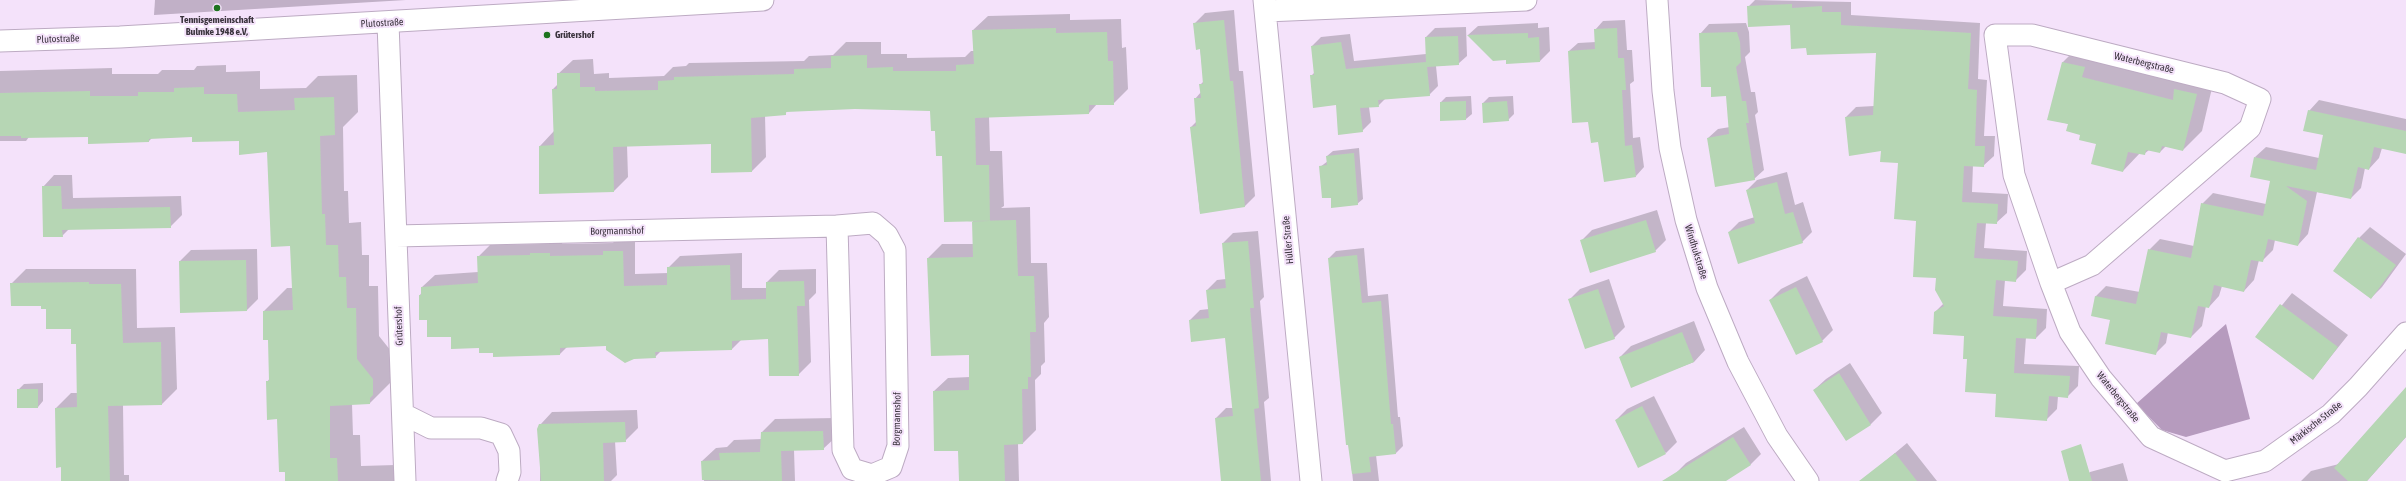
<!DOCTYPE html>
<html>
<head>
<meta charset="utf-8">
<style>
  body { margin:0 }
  canvas { display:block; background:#f4e2fa }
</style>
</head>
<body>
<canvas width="2406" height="481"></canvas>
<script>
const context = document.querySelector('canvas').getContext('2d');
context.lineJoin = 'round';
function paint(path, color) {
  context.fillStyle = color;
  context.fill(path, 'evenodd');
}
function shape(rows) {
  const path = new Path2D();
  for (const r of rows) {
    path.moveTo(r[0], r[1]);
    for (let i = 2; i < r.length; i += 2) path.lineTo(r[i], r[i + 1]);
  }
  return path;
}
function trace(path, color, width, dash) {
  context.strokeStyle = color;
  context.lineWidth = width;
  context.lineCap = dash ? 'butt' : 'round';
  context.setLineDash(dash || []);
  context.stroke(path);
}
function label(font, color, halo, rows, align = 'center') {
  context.font = font + ' "Asap Condensed",sans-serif';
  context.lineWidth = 4;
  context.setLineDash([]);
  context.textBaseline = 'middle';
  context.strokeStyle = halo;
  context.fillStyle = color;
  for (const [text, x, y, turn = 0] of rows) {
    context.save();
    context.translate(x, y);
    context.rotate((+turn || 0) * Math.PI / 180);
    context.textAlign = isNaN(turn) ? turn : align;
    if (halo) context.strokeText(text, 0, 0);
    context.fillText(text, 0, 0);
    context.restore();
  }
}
const green = shape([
  [155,0,406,0,154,15]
]);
const forest = shape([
  [2226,324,2250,419,2186,437,2162,430,2136,404]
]);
const shadow = shape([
  [1755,0,1851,2,1851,15,1980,23,1978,79,1987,80,1984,136,1995,136,1994,156,1983,166,1973,165,1972,192,2008,194,2007,213,1996,223,1986,223,1984,248,2027,251,2026,270,2016,280,2005,280,2003,306,2047,309,2046,328,2036,338,2026,337,2024,364,2079,366,2078,386,2068,396,2058,396,2057,409,2046,420,1997,393,1968,358,1965,335,1935,312,1944,303,1899,162,1846,117,1856,107,1874,106,1877,52,1807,47,1791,24,1748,7],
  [1234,10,1239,71,1243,71,1255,196,1245,206,1200,213,1191,127,1197,121,1195,99,1201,92,1200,85,1204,81,1200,48,1195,23,1205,13],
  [1070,14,1070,20,1121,19,1122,48,1126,47,1128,89,1113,104,1097,104,1089,113,989,116,990,151,1002,151,1004,206,1001,208,1030,207,1031,263,1047,263,1049,317,1044,323,1045,362,1041,366,1041,374,1035,380,1036,430,1023,443,1018,444,1019,481,960,481,959,450,934,391,948,378,970,377,970,354,928,258,942,244,974,244,973,222,943,155,931,110,855,108,788,110,785,114,765,115,766,157,752,171,712,143,627,145,628,177,614,191,540,193,540,146,554,131,553,89,558,84,558,74,573,60,593,59,594,74,609,73,609,78,664,76,673,67,686,66,689,63,804,61,809,56,833,55,846,42,881,42,881,54,907,54,907,58,965,57,971,51,974,51,973,30,988,16],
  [1625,20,1627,50,1632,50,1633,66,1634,81,1630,84,1633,138,1640,137,1644,167,1636,176,1599,141,1589,121,1569,51,1578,43,1596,42,1595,30,1603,21],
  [1538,23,1538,28,1549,27,1550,51,1540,61,1468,35,1478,26],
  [1746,23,1749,32,1750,52,1745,57,1751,92,1755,92,1758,112,1755,115,1764,170,1754,179,1708,138,1718,129,1730,127,1727,95,1712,86,1700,34,1709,24],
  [1466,27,1467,56,1458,64,1436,66,1438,86,1429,95,1386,98,1378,106,1369,107,1371,122,1362,131,1311,76,1315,72,1312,46,1321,37,1350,34,1354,61,1426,54,1426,37,1435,28],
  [2082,43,2215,75,2202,131,2183,150,2166,146,2160,152,2149,150,2144,154,2140,153,2123,171,2097,144,2069,124,2049,119,2063,62],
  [226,65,226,72,260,71,260,89,306,88,318,76,357,75,358,112,343,127,344,191,348,191,349,223,361,222,362,255,369,255,369,286,378,286,379,336,395,356,393,380,370,403,352,404,353,435,360,435,361,466,395,465,395,481,286,481,278,418,267,382,270,378,269,339,264,311,287,288,293,288,291,245,268,151,240,140,193,136,153,137,149,141,89,136,29,137,26,141,0,141,0,71,112,68,112,74,158,74,162,70,194,70,197,66],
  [1471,96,1472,114,1466,119,1441,102,1446,97],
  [1513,96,1514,114,1508,120,1483,103,1489,97],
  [2319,100,2406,119,2406,144,2382,148,2379,158,2369,169,2365,168,2361,188,2351,198,2317,192,2308,234,2298,245,2275,240,2273,250,2262,261,2259,260,2254,280,2244,291,2222,286,2219,296,2209,307,2206,306,2202,326,2191,337,2168,332,2166,343,2156,353,2111,319,2092,315,2096,296,2106,286,2140,292,2149,250,2160,239,2194,246,2202,204,2213,193,2266,204,2271,180,2255,157,2266,147,2319,158,2324,134,2309,111],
  [1359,148,1363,199,1357,204,1332,196,1320,167,1328,161,1327,156,1333,151],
  [1787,172,1795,205,1803,202,1812,232,1802,242,1729,232,1739,222,1755,217,1747,190,1757,180],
  [54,175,72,175,73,198,181,196,182,215,170,227,69,229,62,236,43,187],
  [1657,210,1666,240,1655,251,1581,241,1592,230],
  [2370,227,2406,254,2382,287,2371,298,2359,238],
  [1258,231,1264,297,1260,301,1269,398,1264,402,1271,481,1222,481,1216,418,1226,408,1233,408,1226,337,1190,320,1200,310,1209,309,1207,290,1217,280,1226,279,1223,243,1233,233],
  [616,239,635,239,635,274,668,273,668,268,680,256,742,253,742,288,767,288,767,282,779,270,816,269,816,293,809,300,811,362,798,375,768,338,741,340,732,349,661,351,655,357,607,345,568,346,560,354,494,352,452,336,428,319,420,295,422,292,422,287,435,275,478,272,478,257,490,245,541,244,544,241,562,241,562,244,613,243],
  [1364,248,1368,296,1388,294,1398,417,1400,417,1403,446,1396,453,1376,455,1379,481,1353,481,1329,258,1336,251],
  [257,249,258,299,247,310,180,261,191,250],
  [26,269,136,269,137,328,175,327,177,389,162,404,123,405,124,475,129,475,129,481,62,481,56,408,71,393,78,393,77,343,72,328,11,284],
  [1807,276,1833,330,1822,341,1770,300,1781,289],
  [1609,279,1625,327,1614,338,1569,300,1580,289],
  [2292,293,2348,335,2313,379,2256,337],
  [1694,321,1705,350,1694,362,1631,386,1620,357,1631,346],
  [1850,363,1882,413,1871,424,1846,440,1814,390,1826,379],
  [43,383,43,401,38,407,18,390,24,384],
  [2406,389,2406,437,2367,481,2301,481,2311,471,2339,464],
  [1654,396,1677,442,1666,453,1616,420,1627,409],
  [637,410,638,428,625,441,615,441,617,475,611,481,540,481,540,425,552,412],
  [836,418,837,436,823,449,794,450,795,481,704,481,702,461,716,448,727,447,734,440,762,439,762,432,775,419],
  [1744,427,1761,454,1750,465,1724,481,1680,481,1675,474,1686,463],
  [1907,443,1937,481,1878,481,1871,473],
  [2123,463,2128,481,2081,481,2090,472]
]);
const building = shape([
  [1792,4,1792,8,1822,6,1822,12,1841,12,1841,25,1971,33,1968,89,1977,90,1975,146,1985,146,1984,167,1964,166,1962,202,1998,204,1997,224,1977,223,1974,258,2018,261,2016,282,1996,280,1993,316,2037,319,2036,339,2016,338,2014,373,2070,376,2068,398,2049,396,2047,421,1995,417,1996,394,1965,392,1967,359,1963,359,1964,336,1933,334,1934,312,1944,306,1935,290,1936,278,1913,277,1916,221,1894,219,1898,163,1880,162,1881,151,1849,156,1845,117,1873,115,1876,53,1807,55,1806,48,1791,49,1790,25,1748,27,1747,6],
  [1224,20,1230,81,1233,81,1245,207,1200,214,1190,127,1196,126,1194,98,1201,98,1199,84,1203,84,1200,49,1196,50,1193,23],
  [1056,28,1056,33,1107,32,1108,61,1113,61,1114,105,1089,105,1089,114,975,118,976,165,989,165,990,221,944,222,942,156,936,156,935,131,931,131,930,111,855,109,786,112,786,115,751,118,752,172,711,173,711,144,613,147,614,192,539,194,539,146,554,145,552,89,557,89,557,73,580,73,580,87,595,87,595,91,658,90,658,81,674,80,674,77,794,74,794,69,831,68,831,56,867,55,867,68,893,67,893,71,956,71,956,65,974,64,972,30],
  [1617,28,1618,58,1624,58,1626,90,1622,90,1625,146,1632,145,1636,177,1604,182,1598,142,1591,143,1588,122,1572,123,1568,51,1595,49,1594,29],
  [1737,32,1740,42,1741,62,1736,67,1742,101,1746,101,1749,123,1746,123,1755,180,1715,187,1707,138,1729,134,1726,96,1711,97,1711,87,1701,87,1699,33],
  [1528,33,1528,38,1539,37,1540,62,1506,64,1506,60,1493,61,1467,35],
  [1458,36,1459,65,1427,67,1430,96,1378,100,1379,107,1360,108,1363,132,1338,135,1336,105,1313,108,1310,75,1314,75,1311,46,1341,42,1346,69,1426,62,1425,37],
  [2062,62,2085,67,2082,77,2173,100,2174,89,2197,94,2183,151,2162,146,2160,153,2146,150,2145,155,2128,152,2123,172,2091,164,2096,144,2079,140,2080,135,2066,131,2068,124,2047,120],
  [204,87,204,94,237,94,238,112,295,110,294,98,334,97,335,135,320,136,322,214,325,214,326,245,338,245,339,277,346,277,347,308,356,308,357,359,373,379,373,395,370,398,370,404,330,406,330,458,337,458,338,481,285,481,285,472,279,472,277,419,267,420,266,381,269,381,268,340,263,340,263,311,293,310,290,246,271,247,267,152,239,155,239,141,192,142,192,137,149,139,149,142,88,144,88,137,21,138,21,136,0,136,0,93,90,91,90,96,138,96,138,92,174,92,174,88],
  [1466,101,1466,120,1440,121,1440,102],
  [1507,101,1509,121,1483,123,1482,103],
  [2308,110,2406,131,2406,154,2374,147,2369,170,2358,167,2351,199,2286,186,2307,201,2298,246,2268,239,2263,262,2251,260,2244,292,2214,285,2209,308,2198,306,2191,338,2161,332,2156,355,2105,344,2110,320,2091,316,2095,296,2136,304,2148,249,2191,258,2201,203,2263,216,2270,181,2250,177,2254,157,2316,170,2323,135,2303,131],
  [1354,153,1358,205,1331,208,1331,198,1322,198,1319,166,1327,165,1326,156],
  [1777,182,1785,214,1793,212,1803,243,1738,264,1728,232,1755,223,1746,190],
  [42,186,61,186,62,209,170,207,171,228,62,230,63,237,43,237],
  [1016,220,1018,276,1034,276,1036,332,1030,332,1031,377,1028,377,1028,389,1022,389,1023,444,1004,445,1005,481,959,481,958,451,934,451,933,391,969,390,969,355,931,356,927,258,973,257,972,221],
  [1646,220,1656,252,1590,273,1580,240],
  [2358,237,2396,265,2371,299,2333,271],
  [1248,241,1254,308,1250,308,1259,408,1254,409,1261,481,1221,481,1215,418,1233,416,1225,338,1191,342,1189,320,1209,318,1206,290,1226,288,1222,243],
  [603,251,623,251,624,286,667,285,667,267,730,265,731,300,766,299,766,282,804,281,805,306,797,306,799,376,769,376,768,339,732,341,732,350,655,352,656,358,634,359,625,363,606,350,606,346,560,348,560,355,493,357,493,353,479,353,479,348,451,349,451,337,427,337,427,320,419,320,419,295,421,295,421,287,478,283,477,256,530,255,530,253,550,253,550,256,603,255],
  [1357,255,1362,303,1381,301,1391,424,1393,424,1396,454,1369,457,1371,472,1352,474,1348,445,1346,445,1328,258],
  [246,260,247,311,180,313,179,261],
  [89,282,89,284,121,284,123,343,161,342,162,405,108,406,110,481,61,481,61,467,56,468,55,408,77,407,76,344,71,344,71,329,46,329,46,309,41,309,41,306,11,306,10,283],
  [1796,287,1823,342,1796,355,1769,300],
  [1598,289,1615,339,1585,349,1568,299],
  [2280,304,2338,347,2313,380,2255,337],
  [1682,332,1694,362,1631,388,1619,357],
  [1839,373,1871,425,1846,441,1813,390],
  [2406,387,2406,437,2367,481,2348,481,2334,468],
  [17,389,38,389,38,408,17,408],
  [1642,406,1666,454,1638,468,1615,420],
  [625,422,626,442,603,443,604,481,541,481,537,429,539,424],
  [823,431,824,450,781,451,782,481,702,480,701,461,720,460,719,453,760,452,761,432],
  [1733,437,1751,465,1726,481,1662,481],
  [2081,444,2092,481,2069,481,2061,451],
  [1895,453,1917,481,1859,481]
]);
const minor = shape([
  [1264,0,1311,481],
  [1657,0,1663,91,1670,148,1686,220,1707,288,1738,362,1777,436,1808,481],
  [1266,11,1526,0],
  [388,23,405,481],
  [0,41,120,37,763,0],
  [396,236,837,226,843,450,852,469,872,475,891,467,898,446,895,250,887,235,873,223,837,226],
  [2051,283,2092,265,2250,128,2260,99,2225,83,2032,35,1995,35,2014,175,2051,283,2070,332,2101,378,2151,437,2225,471],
  [403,414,431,428,481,428,501,434,509,451,510,472,507,481],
  [2225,471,2265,461,2331,414,2358,387,2406,333]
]);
const markers = [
  [217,8,4,"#1d731e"],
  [547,35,4,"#1d731e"]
];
const poiNames = [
  ["Tennisgemeinschaft",217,20],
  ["Bulmke 1948 e.V,",217,32],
  ["Grütershof",555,35,"left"]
];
const streetNames = [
  ["Plutostraße",382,23,-3],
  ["Plutostraße",58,39,-2],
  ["Waterbergstraße",2144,63,14],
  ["Borgmannshof",617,231,-1],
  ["Hüller Straße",1288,240,-95],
  ["Windhukstraße",1696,252,73],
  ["Grütershof",399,326,-92],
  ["Waterbergstraße",2118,397,51],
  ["Borgmannshof",897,419,-89],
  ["Märkische Straße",2316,423,-38]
];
paint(green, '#c1b0c7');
paint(forest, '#b69bbe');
paint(shadow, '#0003');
paint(building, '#b6d6b4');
trace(minor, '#bdabc3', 23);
trace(minor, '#fff', 21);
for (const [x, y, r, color] of markers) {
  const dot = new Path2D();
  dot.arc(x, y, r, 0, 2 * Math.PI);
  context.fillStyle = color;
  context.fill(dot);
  trace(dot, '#f4e2fa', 1.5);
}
label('bold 10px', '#3a333d', '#f4e2fa', poiNames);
label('10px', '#3a333d', '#f4e2fa', streetNames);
</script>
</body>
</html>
